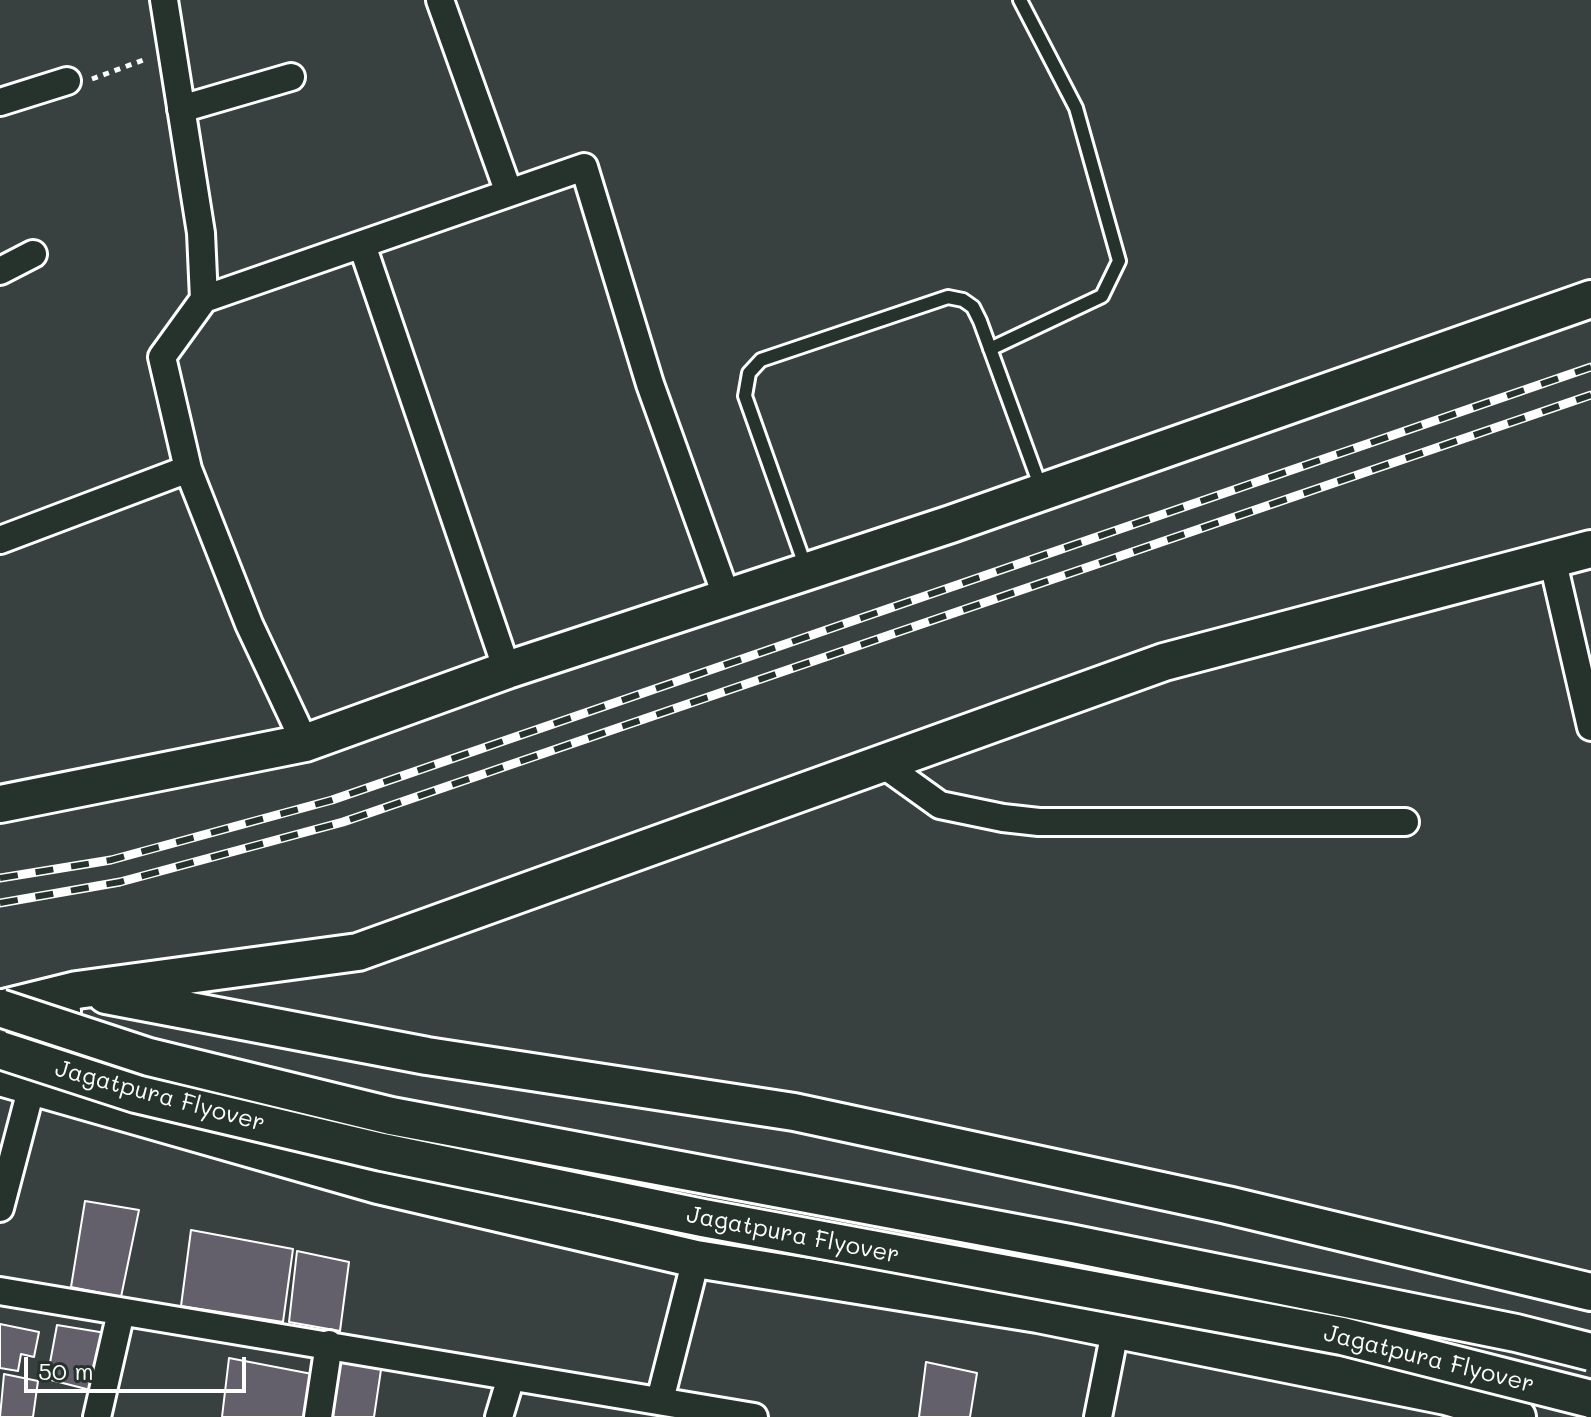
<!DOCTYPE html>
<html>
<head>
<meta charset="utf-8">
<style>
  body { margin:0 }
  #map { position:relative; width:1591px; height:1417px; overflow:hidden; background:#384040; font-family:Mali,sans-serif }
  canvas { display:block }
  .scale { position:absolute; left:24px; top:1357px; width:222px; height:36px; box-sizing:border-box; border:4px solid #fff; border-top:0; padding-left:10px; font-size:24px; line-height:28px; white-space:nowrap; color:#fff; -webkit-text-stroke:6px #26332d; paint-order:stroke }
</style>
</head>
<body>
<div id="map">
<canvas width="1591" height="1417"></canvas>
<div class="scale">50 m</div>
</div>
<script>
const context = document.querySelector('canvas').getContext('2d');
context.lineJoin = 'round';
function paint(path, color) {
  context.fillStyle = color;
  context.fill(path, 'evenodd');
}
function shape(rows) {
  const path = new Path2D();
  for (const r of rows) {
    path.moveTo(r[0], r[1]);
    for (let i = 2; i < r.length; i += 2) path.lineTo(r[i], r[i + 1]);
  }
  return path;
}
function trace(path, color, width, dash) {
  context.strokeStyle = color;
  context.lineWidth = width;
  context.lineCap = dash ? 'butt' : 'round';
  context.setLineDash(dash || []);
  context.stroke(path);
}
function label(font, color, halo, rows, align = 'center') {
  context.font = font + ' Mali,sans-serif';
  context.lineWidth = 6;
  context.setLineDash([]);
  context.textBaseline = 'middle';
  context.strokeStyle = halo;
  context.fillStyle = color;
  for (const [text, x, y, turn = 0] of rows) {
    context.save();
    context.translate(x, y);
    context.rotate((+turn || 0) * Math.PI / 180);
    context.textAlign = isNaN(turn) ? turn : align;
    if (halo) context.strokeText(text, 0, 0);
    context.fillText(text, 0, 0);
    context.restore();
  }
}
const building = shape([
  [85,1201,139,1210,121,1297,71,1287,85,1201],
  [191,1230,293,1249,283,1322,181,1306,191,1230],
  [297,1251,349,1262,340,1331,289,1322,297,1251],
  [0,1324,39,1332,34,1357,21,1354,18,1371,0,1368,0,1324],
  [57,1325,112,1334,98,1392,47,1379,57,1325],
  [339,1357,382,1363,374,1417,333,1417,339,1357],
  [229,1358,312,1374,307,1417,222,1417,229,1358],
  [926,1362,977,1373,970,1417,919,1417,926,1362],
  [4,1374,38,1381,33,1417,0,1417,4,1374]
]);
const path = shape([
  [92,79,146,59]
]);
const lane = shape([
  [990,349,1102,296,1119,261,1076,108,1020,0],
  [806,568,745,396,749,373,761,360,948,297,963,300,973,307,980,321,1041,488]
]);
const street = shape([
  [164,0,201,233,204,299,584,167,650,384,727,598],
  [440,0,509,193],
  [0,102,67,81],
  [181,109,291,77],
  [362,245,507,670],
  [0,271,33,254],
  [204,299,162,357,188,469,249,624,305,743],
  [0,540,188,469],
  [1552,558,1591,727],
  [880,762,940,805,1003,818,1039,822,1405,822],
  [0,1208,32,1086,67,1011],
  [0,1291,754,1417],
  [660,1400,696,1259],
  [97,1417,121,1312],
  [318,1417,329,1344],
  [499,1417,511,1377],
  [1098,1417,1115,1331]
]);
const secondary = shape([
  [0,804,305,743,507,670,951,524,1591,299],
  [106,995,427,1056,794,1112,1227,1205,1591,1292],
  [0,1009,77,990,358,952,1164,662,1591,549],
  [0,1077,378,1185,696,1259,1038,1314,1446,1396,1517,1417]
]);
const rail = shape([
  [0,878,111,860,332,800,1591,367],
  [0,903,120,882,343,822,1591,395]
]);
const secondaryBridge = shape([
  [0,1008,149,1057,391,1116,1069,1243,1516,1333,1591,1352],
  [0,1050,136,1094,382,1152,703,1218,1342,1336,1591,1399]
]);
const streetNames = [
  ["Jagatpura Flyover",160,1096,15],
  ["Jagatpura Flyover",793,1235,11],
  ["Jagatpura Flyover",1429,1359,14]
];
paint(building, '#635f6b');
trace(building, '#fff', 2);
trace(lane, '#fff', 18);
trace(street, '#fff', 32);
trace(secondary, '#fff', 42);
trace(path, '#fff', 5, [6, 6]);
trace(lane, '#26332d', 12);
trace(street, '#26332d', 26);
trace(secondary, '#26332d', 36);
trace(rail, '#fff', 9);
trace(rail, '#26332d', 6, [18]);
trace(secondaryBridge, '#fff', 42, []);
trace(secondaryBridge, '#26332d', 36);
label('24px', '#fff', '#26332d', streetNames);
</script>
</body>
</html>
